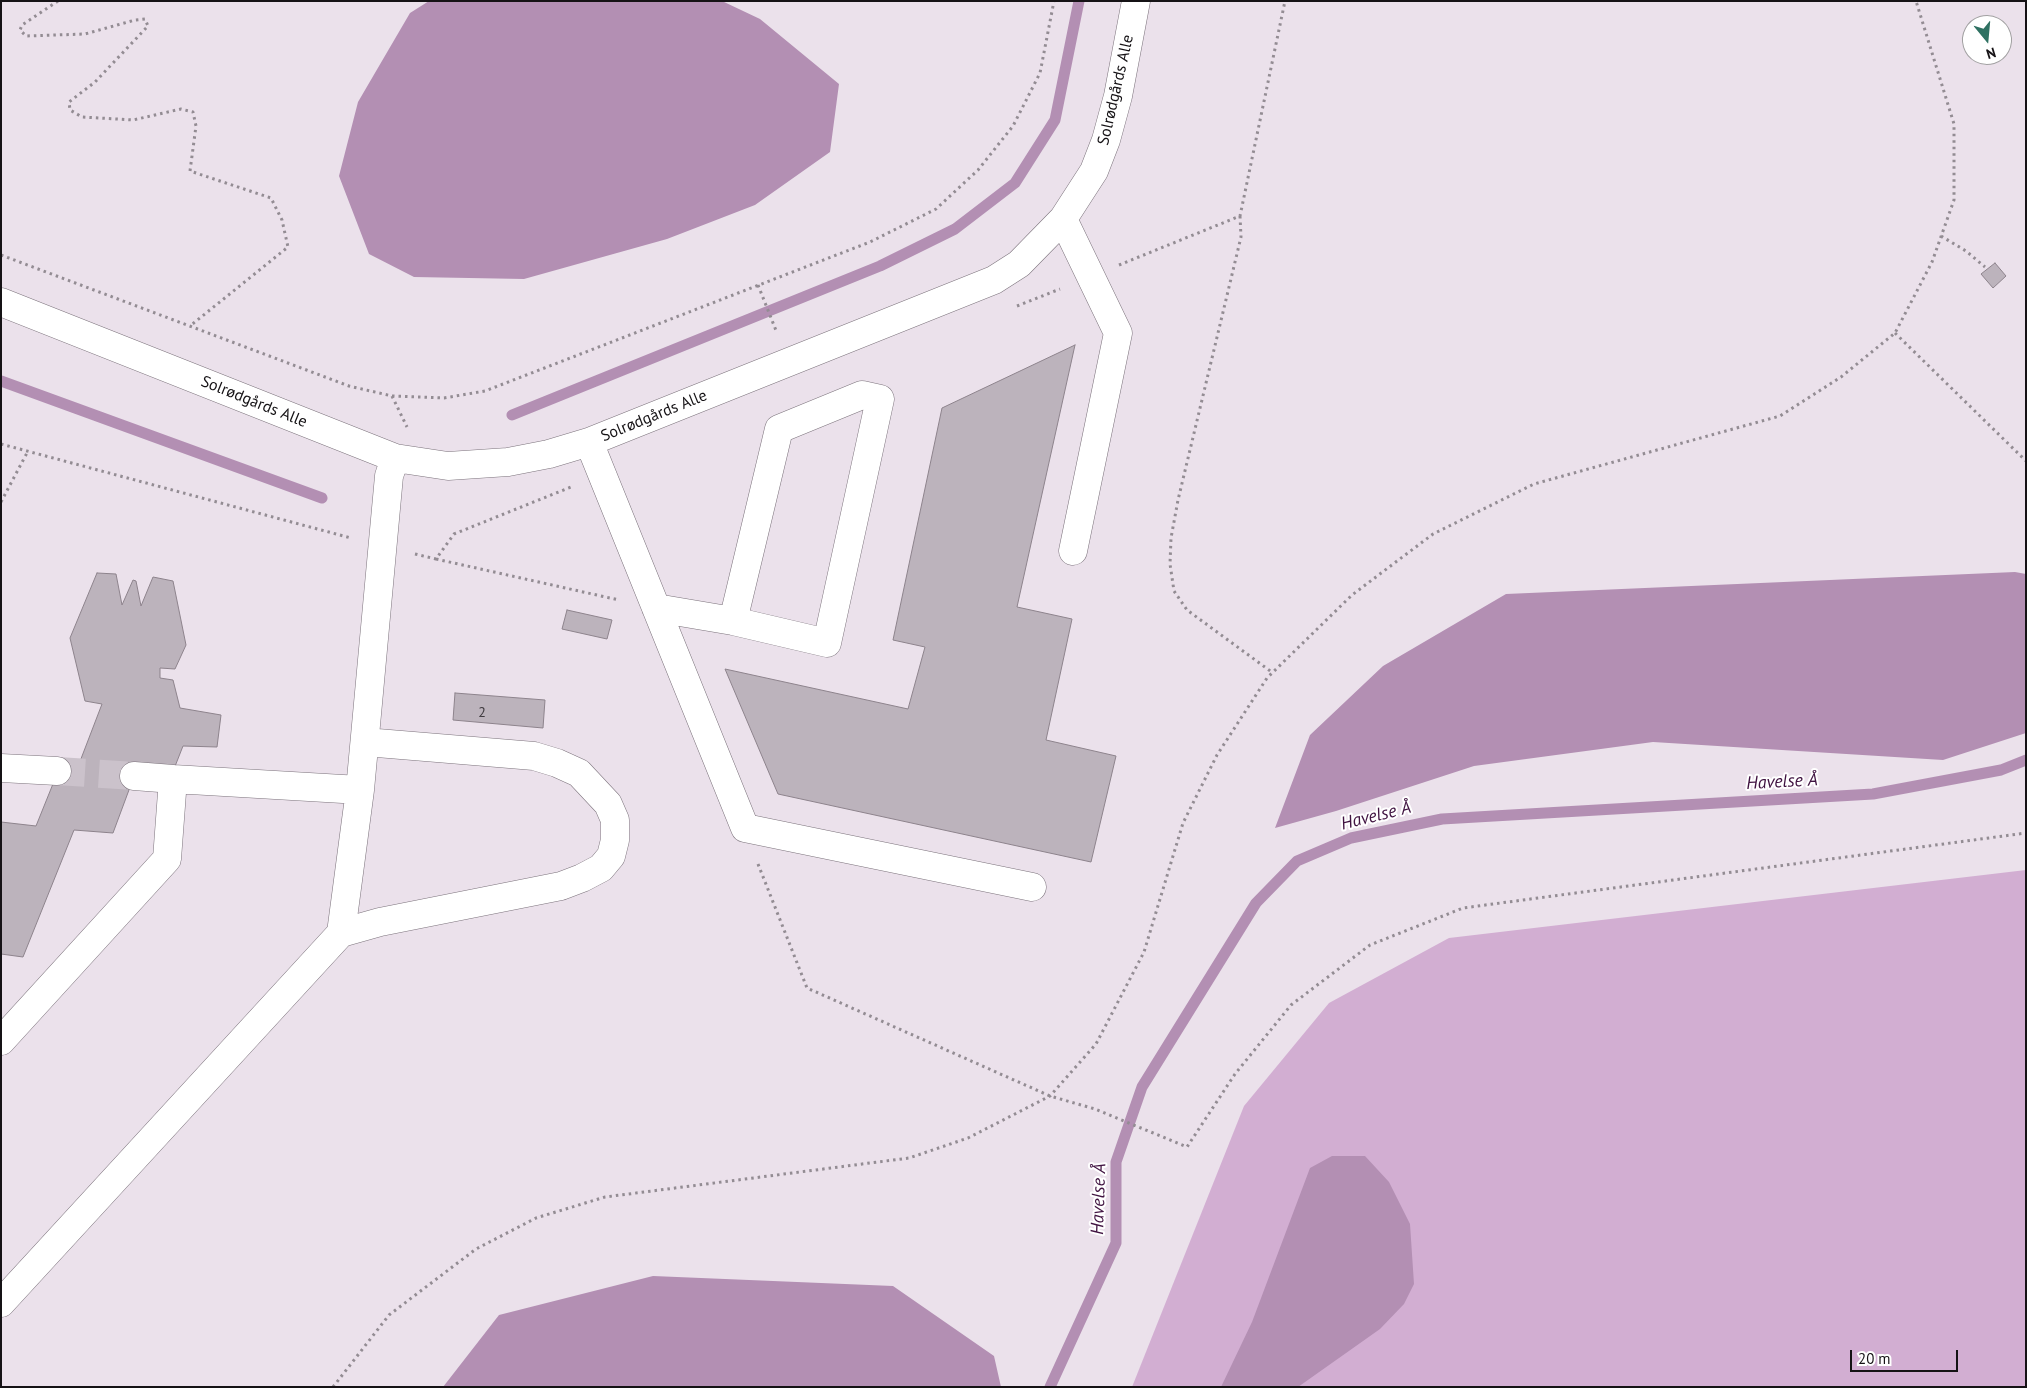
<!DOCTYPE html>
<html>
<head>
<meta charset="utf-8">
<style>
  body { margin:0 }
  #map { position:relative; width:2027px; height:1388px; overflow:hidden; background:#ebe1eb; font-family:"PT Sans",sans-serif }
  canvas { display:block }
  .frame { position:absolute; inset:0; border:2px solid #151215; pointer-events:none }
  .north { position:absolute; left:1962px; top:15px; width:50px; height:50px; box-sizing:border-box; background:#fff; border:1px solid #a1a0a1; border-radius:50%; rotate:163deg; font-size:14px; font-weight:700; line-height:20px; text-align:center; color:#151215 }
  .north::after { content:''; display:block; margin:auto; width:18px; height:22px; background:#2f7162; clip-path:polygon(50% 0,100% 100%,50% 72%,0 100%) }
  .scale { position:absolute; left:1850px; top:1350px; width:108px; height:22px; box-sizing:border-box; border:2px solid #151215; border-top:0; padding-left:6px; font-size:15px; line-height:18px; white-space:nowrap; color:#151215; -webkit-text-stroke:4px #fff; paint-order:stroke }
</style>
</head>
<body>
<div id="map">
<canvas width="2027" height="1388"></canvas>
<div class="frame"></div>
<div class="north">N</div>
<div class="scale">20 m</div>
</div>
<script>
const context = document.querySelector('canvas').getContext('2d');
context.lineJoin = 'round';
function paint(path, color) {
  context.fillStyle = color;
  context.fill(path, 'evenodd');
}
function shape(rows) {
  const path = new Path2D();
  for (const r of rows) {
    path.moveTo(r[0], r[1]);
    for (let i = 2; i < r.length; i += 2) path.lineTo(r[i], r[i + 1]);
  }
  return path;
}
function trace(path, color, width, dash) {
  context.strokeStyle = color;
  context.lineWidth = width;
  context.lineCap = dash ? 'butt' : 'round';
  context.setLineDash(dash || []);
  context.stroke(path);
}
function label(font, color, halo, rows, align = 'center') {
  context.font = font + ' "PT Sans",sans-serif';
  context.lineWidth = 4;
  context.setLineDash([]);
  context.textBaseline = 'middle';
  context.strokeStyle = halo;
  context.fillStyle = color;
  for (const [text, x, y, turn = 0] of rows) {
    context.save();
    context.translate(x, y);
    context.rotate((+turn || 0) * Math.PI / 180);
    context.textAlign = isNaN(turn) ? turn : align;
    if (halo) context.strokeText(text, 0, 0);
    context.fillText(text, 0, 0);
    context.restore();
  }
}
const green = shape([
  [2026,870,2026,1387,1132,1387,1244,1106,1329,1003,1449,938]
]);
const water = shape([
  [429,1,722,1,760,19,839,84,830,152,755,205,667,239,524,279,414,277,369,254,339,176,358,102,410,13],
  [2015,572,2026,574,2026,733,1943,760,1653,742,1474,766,1336,811,1275,828,1310,735,1383,666,1506,594],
  [1332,1156,1365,1156,1389,1182,1410,1224,1414,1284,1404,1304,1380,1329,1298,1387,1221,1387,1252,1322,1310,1168],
  [653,1276,893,1286,994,1356,1001,1387,443,1387,499,1315]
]);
const stream = shape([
  [1,381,322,498],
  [512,415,880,266,955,229,1015,183,1055,120,1079,1],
  [1050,1387,1116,1243,1116,1162,1142,1087,1256,903,1297,861,1351,838,1442,819,1873,794,2001,770,2026,760]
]);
const building = shape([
  [1995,263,2006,276,1993,288,1981,274,1995,263],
  [1075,345,1017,607,1072,619,1046,740,1116,756,1091,862,778,794,725,669,908,709,925,647,893,640,942,408,1075,345],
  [97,573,116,574,122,605,133,580,136,581,141,606,153,577,173,581,186,645,175,669,160,668,160,678,173,680,180,708,221,715,217,747,183,746,172,774,136,771,113,833,74,830,23,957,1,954,1,822,36,826,61,764,79,764,102,704,85,701,70,638,97,573],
  [567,610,612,620,607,639,562,629,567,610],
  [455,693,545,700,543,728,453,720,455,693]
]);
const minorTunnel = shape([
  [57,771,134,776]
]);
const path = shape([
  [58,1,22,25,20,30,26,36,85,34,135,20,145,19,148,26,95,82,69,102,70,110,82,117,133,120,181,109,193,112,196,126,190,171,271,198,282,220,288,247,190,326],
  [1240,216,1241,237,1178,500,1171,538,1170,564,1174,591,1187,610,1273,673],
  [1941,236,1966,251,1985,267],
  [1,255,349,386,392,396,444,398,485,391,870,242,936,209,978,170,1013,126,1040,73,1054,1],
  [1119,265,1240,216,1285,1],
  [758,285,777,333],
  [1017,306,1060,289],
  [1895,333,2026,461],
  [392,396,407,427],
  [1,444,351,538],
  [1,502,28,451],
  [415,554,436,559,454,534,571,487],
  [436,559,619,600],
  [758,864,807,988,1050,1096,1095,1109,1187,1147,1235,1074,1291,1005,1370,945,1463,908,2026,833],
  [333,1387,389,1315,476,1249,536,1218,605,1197,909,1158,968,1138,1050,1096,1096,1044,1144,952,1183,823,1217,755,1267,678,1352,595,1433,534,1534,484,1780,416,1841,377,1895,333,1932,262,1954,200,1954,124,1916,1]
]);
const minor = shape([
  [1063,219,1118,333,1073,551],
  [1,302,395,458,448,466,508,462,549,454,589,442,994,280,1019,264,1063,219,1094,171,1106,140,1118,96,1136,1],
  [589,442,745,828,1032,887],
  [656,608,733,621,827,643,880,399,862,395,779,429,733,621],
  [1,768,57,771],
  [173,779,360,790,389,476,395,458],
  [360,790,341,933,380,922,561,886,582,878,601,868,611,856,615,840,615,820,608,804,579,773,557,763,534,756,365,742],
  [1,1041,167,859,173,779,134,776],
  [1,1303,341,933]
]);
const numberNames = [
  ["2",482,713]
];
const streetNames = [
  ["Solrødgårds Alle",1116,90,-77],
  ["Solrødgårds Alle",254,402,22],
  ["Solrødgårds Alle",654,416,-22]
];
const waterNames = [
  ["Havelse Å",1782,782,-3],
  ["Havelse Å",1376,816,-14],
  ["Havelse Å",1099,1199,-88]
];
paint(green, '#d2aed2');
paint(water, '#b38fb3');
trace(stream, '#b38fb3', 11);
paint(building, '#bcb3bc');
trace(building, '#8d838c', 1);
trace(minorTunnel, '#cbc2cb', 28, [28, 14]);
trace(minor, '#7c737c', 29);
trace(path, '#938c93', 3, [2.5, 4]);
trace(minor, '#fff', 28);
label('14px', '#3f3a3f', null, numberNames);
label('16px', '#151215', '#fff', streetNames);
label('italic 18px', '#401341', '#fff', waterNames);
</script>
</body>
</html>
